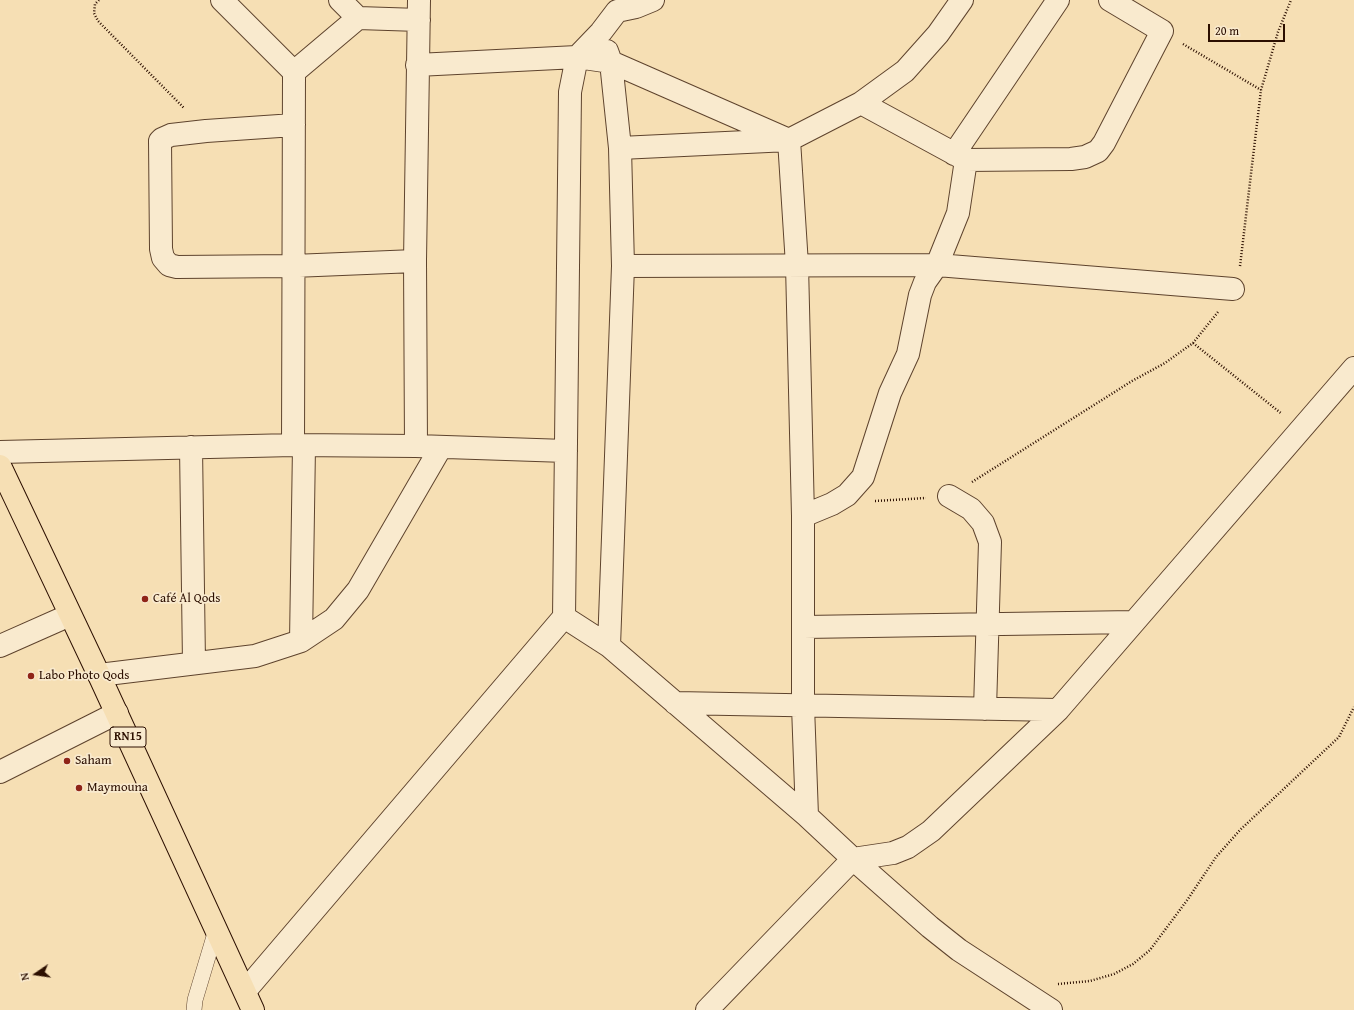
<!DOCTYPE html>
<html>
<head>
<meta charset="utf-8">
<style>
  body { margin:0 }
  #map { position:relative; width:1354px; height:1010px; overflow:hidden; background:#f6dfb4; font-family:"Gentium Book Plus",serif }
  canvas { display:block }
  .north { position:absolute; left:16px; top:954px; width:40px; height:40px; -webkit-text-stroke:3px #f9eace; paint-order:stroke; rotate:257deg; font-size:11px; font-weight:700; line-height:16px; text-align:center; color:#2c0f00 }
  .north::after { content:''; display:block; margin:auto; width:14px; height:18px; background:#2c0f00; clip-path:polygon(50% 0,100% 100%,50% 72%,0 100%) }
  .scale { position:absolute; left:1208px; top:24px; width:77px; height:18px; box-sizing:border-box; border:2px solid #2c0f00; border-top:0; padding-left:5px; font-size:12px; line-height:14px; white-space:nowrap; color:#2c0f00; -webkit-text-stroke:3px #f9eace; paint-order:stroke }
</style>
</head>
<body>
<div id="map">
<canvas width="1354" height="1010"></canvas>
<div class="north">N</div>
<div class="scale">20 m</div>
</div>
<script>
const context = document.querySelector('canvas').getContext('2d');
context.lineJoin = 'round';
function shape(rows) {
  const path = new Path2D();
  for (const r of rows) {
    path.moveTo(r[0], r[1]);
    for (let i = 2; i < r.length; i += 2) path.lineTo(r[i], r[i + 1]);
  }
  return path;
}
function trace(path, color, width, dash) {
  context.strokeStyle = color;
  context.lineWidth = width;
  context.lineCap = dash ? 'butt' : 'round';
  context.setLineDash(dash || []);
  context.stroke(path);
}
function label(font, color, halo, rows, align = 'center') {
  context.font = font + ' "Gentium Book Plus",serif';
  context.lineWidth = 3.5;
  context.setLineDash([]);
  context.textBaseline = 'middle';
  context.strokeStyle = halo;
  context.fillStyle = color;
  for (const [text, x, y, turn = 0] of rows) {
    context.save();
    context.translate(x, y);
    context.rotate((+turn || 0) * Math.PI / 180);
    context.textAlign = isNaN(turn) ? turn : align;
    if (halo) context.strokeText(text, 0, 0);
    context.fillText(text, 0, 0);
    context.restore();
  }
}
const path = shape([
  [99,0,95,4,94,13,98,21,184,108],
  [1183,44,1261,90],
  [1240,266,1261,90,1278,32,1291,0],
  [1193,343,1282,414],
  [972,482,1132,381,1165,363,1193,343,1218,312],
  [875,501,926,498],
  [1058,984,1090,981,1114,974,1133,964,1150,950,1188,899,1216,857,1240,830,1339,737,1354,707]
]);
const lane = shape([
  [194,1010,195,1000,216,930]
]);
const street = shape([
  [222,0,294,72,293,445],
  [340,0,358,18,419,20],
  [607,51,611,62,620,148,623,266,609,646],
  [417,65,577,57,611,62,789,140,797,265,803,516,803,706,807,816],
  [294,72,358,18],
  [294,125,206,131,171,135,162,139,160,141,161,249,163,258,169,265,177,267,293,266,415,261],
  [620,148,789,140,861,103,905,71,938,34,962,0],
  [954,154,1058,0],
  [966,160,1071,159,1085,157,1098,151,1104,143,1162,31,1110,0],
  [623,266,937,265,1233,289],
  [416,446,415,261,419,0],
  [191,447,194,663],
  [0,452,293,445,416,446,566,451],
  [949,496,971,509,983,523,990,542,985,709],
  [803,516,832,504,847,495,863,477,890,393,908,354,920,295,925,282,937,265,958,213,966,160,861,103],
  [564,617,609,646,807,816,853,859,707,1010],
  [804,627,1134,622],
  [301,641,304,446],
  [0,646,70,615],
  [99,675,255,656,301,641,334,619,358,590,441,447],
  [675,703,1058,710],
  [0,772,117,713],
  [853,859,893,853,908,847,931,831,1058,710,1354,368],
  [853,859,930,927,959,950,1051,1010],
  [245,991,564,617,570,92,577,57,601,32,617,11,636,7,653,0]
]);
const primary = shape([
  [0,466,99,675,253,1010]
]);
const markers = [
  [145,599,4,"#8f2418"],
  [31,676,4,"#8f2418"],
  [67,761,4,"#8f2418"],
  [79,788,4,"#8f2418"]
];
const shields = [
  [128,737,36]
];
const shieldNames = [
  ["RN15",128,737]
];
const poiNames = [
  ["Café Al Qods",153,599],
  ["Labo Photo Qods",39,676],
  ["Saham",75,761],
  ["Maymouna",87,788]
];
trace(lane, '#5e432d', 16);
trace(street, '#5e432d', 24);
trace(primary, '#2c0f00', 24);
trace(path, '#2c0f00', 2.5, [1, 2]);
trace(lane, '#f9eace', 15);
trace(street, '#f9eace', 22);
trace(primary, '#f6dfb4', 22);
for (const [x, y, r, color] of markers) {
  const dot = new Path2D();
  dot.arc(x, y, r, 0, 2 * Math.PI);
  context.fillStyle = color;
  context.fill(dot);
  trace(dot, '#f9eace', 1.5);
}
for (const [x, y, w] of shields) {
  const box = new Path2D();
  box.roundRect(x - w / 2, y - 10, w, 20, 3);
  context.fillStyle = '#f9eace';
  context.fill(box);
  trace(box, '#2c0f00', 1);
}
label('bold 12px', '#2c0f00', null, shieldNames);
label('13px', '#2c0f00', '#f9eace', poiNames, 'left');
</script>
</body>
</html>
